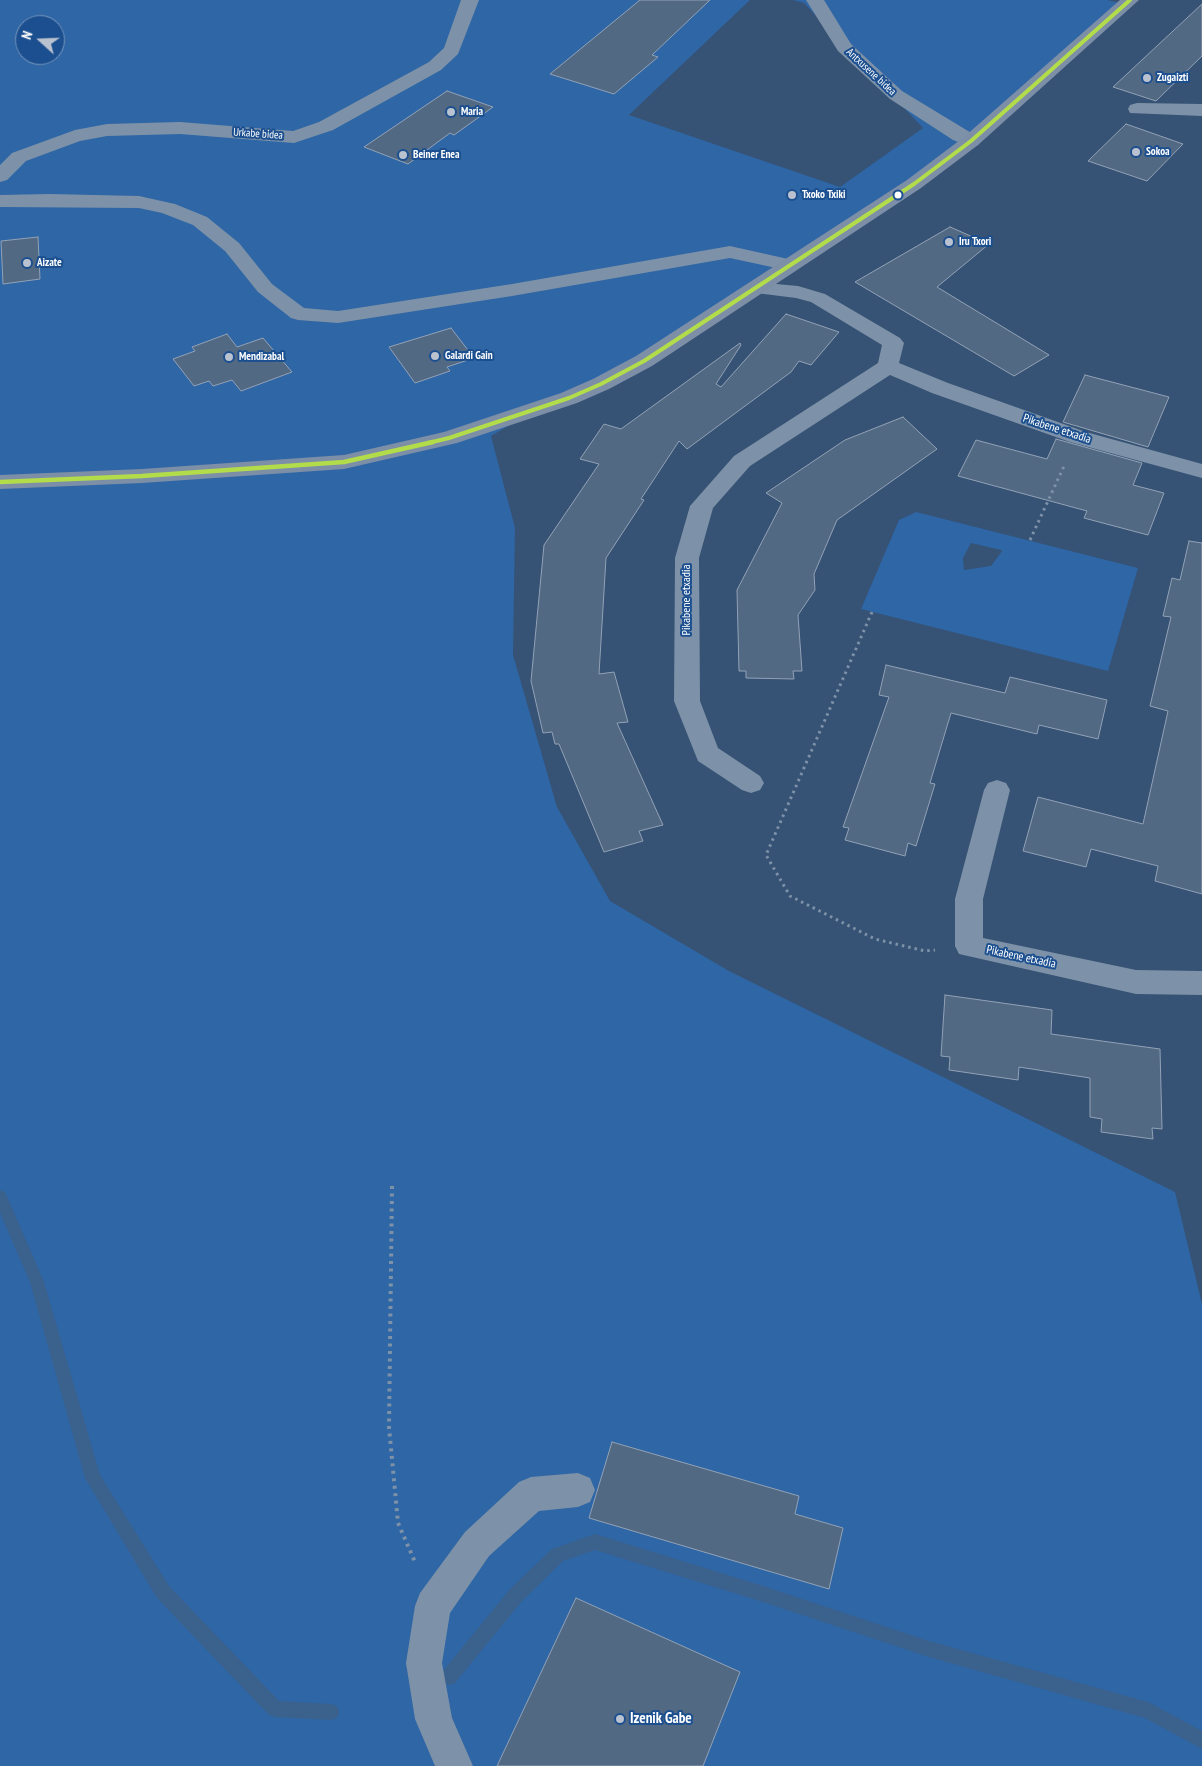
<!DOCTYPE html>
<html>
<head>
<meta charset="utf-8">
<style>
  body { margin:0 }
  #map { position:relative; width:1202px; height:1766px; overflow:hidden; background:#365274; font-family:"PT Sans Narrow",sans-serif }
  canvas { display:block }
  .north { position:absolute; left:15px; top:15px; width:50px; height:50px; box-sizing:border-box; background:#1b4f8f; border:1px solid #7695bc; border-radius:50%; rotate:290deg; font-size:14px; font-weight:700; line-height:20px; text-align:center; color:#fff }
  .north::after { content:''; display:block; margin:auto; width:18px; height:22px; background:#b9c2ce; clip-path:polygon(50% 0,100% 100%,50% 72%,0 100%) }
</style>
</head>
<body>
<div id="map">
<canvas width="1202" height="1766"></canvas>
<div class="north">N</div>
</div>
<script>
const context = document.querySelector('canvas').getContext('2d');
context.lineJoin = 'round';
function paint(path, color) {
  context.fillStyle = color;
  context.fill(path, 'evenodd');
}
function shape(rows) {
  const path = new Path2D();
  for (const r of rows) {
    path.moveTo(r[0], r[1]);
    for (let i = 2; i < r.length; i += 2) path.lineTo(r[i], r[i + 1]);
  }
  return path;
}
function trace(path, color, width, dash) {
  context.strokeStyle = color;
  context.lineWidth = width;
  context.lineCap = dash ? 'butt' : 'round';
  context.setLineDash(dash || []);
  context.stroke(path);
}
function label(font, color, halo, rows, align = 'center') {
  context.font = font + ' "PT Sans Narrow",sans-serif';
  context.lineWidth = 4;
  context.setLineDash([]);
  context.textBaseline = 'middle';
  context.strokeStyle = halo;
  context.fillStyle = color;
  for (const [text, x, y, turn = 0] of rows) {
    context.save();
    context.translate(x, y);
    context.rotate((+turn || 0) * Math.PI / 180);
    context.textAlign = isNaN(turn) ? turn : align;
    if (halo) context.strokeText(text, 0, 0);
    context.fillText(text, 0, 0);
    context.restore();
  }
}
const green = shape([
  [0,0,750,0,629,115,840,187,923,128,804,3,793,0,1107,0,1125,4,971,141,644,361,532,412,491,436,515,528,513,655,557,807,610,901,729,971,1175,1192,1202,1304,1202,1766,0,1766],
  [25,25,55,25,55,55,25,55],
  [916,512,1138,568,1108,671,861,609,899,520],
  [971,543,1001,550,1002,551,991,566,964,570,963,558]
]);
const stream = shape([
  [0,1190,5,1192,44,1282,100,1475,169,1586,279,1701,331,1704,337,1706,339,1712,337,1718,331,1720,275,1717,269,1715,157,1598,85,1478,30,1282,0,1213,0,1190],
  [595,1534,760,1585,929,1641,1148,1702,1202,1731,1202,1749,1145,1718,929,1657,760,1601,595,1550,563,1561,522,1601,455,1683,449,1685,443,1683,441,1677,443,1671,510,1589,552,1549,595,1534]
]);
const building = shape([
  [640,0,710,0,652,55,658,57,614,94,550,74,640,0],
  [1202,4,1202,56,1156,101,1113,87,1202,4],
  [447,91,493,107,454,135,450,133,408,164,364,147,447,91],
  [1126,124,1183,144,1147,181,1088,161,1126,124],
  [950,227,989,244,937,287,1049,355,1014,376,855,282,950,227],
  [38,237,40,279,3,284,1,241,38,237],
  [786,314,839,332,811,365,799,361,791,372,687,449,679,441,641,499,644,500,606,558,599,674,614,672,628,722,617,723,663,825,639,831,643,841,604,852,559,744,555,744,552,732,543,733,531,681,544,545,599,464,580,459,604,424,621,429,740,343,741,345,716,384,721,387,786,314],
  [451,328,474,358,447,367,450,371,415,383,389,347,451,328],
  [227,334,237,347,263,338,292,372,241,391,232,380,213,386,209,381,194,386,173,359,195,351,192,347,227,334],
  [1085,375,1169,397,1148,447,1063,422,1085,375],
  [903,417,937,449,837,520,814,574,815,590,798,615,802,671,793,671,794,679,746,678,746,671,739,671,737,590,782,503,766,493,845,440,903,417],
  [1056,439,1142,463,1133,485,1164,493,1148,535,1084,518,1087,511,958,476,976,440,1047,459,1056,439],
  [1189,541,1202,543,1202,894,1155,881,1158,866,1091,849,1086,867,1023,851,1038,797,1143,824,1168,711,1150,706,1171,617,1163,616,1172,578,1180,580,1189,541],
  [886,665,1005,693,1010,677,1107,700,1098,739,1039,725,1037,734,951,713,930,783,935,784,916,846,908,843,905,856,845,840,849,828,843,827,889,697,879,695,886,665],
  [945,995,1052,1010,1051,1034,1160,1049,1162,1129,1152,1128,1153,1139,1101,1132,1102,1119,1090,1117,1090,1078,1019,1067,1018,1080,949,1070,950,1057,941,1056,945,995],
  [612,1442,799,1496,795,1514,843,1528,829,1589,589,1518,612,1442],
  [576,1598,740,1672,703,1766,497,1766,576,1598]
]);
const pathFar1 = shape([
  [1030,540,1065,464],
  [872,612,766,855,790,896,875,939,925,951,935,950]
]);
const path = shape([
  [392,1186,389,1427,398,1523,415,1562]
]);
const minor = shape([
  [461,0,479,0,458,54,441,70,333,130,294,143,180,134,107,136,80,141,26,161,7,180,0,182,0,165,12,153,75,130,107,124,180,122,293,131,319,122,429,62,444,48,461,0],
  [806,0,824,0,851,44,902,91,978,137,980,141,978,145,971,147,953,140,890,99,838,51,806,0],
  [1137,103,1202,104,1202,116,1130,113,1128,109,1130,105,1137,103],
  [50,194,139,196,175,204,207,217,239,243,272,284,304,308,338,311,512,284,730,246,797,261,800,265,797,269,790,271,730,258,512,296,338,323,298,320,291,318,258,292,225,251,193,225,162,213,139,208,0,207,0,195,50,194],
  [755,282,798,286,825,294,900,338,904,343,899,363,948,383,1086,432,1202,464,1202,478,1070,442,932,393,890,375,750,466,713,508,699,558,700,701,718,748,760,776,764,783,760,790,751,793,742,790,698,761,674,701,675,558,690,506,734,456,878,363,882,345,811,302,796,298,748,292,745,288,748,284,755,282],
  [997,780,1006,783,1010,790,983,899,983,938,1136,970,1202,971,1202,995,1136,994,959,954,955,946,955,899,984,790,988,783,997,780],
  [578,1473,590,1478,595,1490,590,1502,578,1507,539,1511,489,1556,450,1613,442,1663,452,1718,473,1766,435,1766,415,1719,406,1663,415,1606,420,1593,465,1532,519,1482,531,1477,578,1473]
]);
const major = shape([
  [1120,0,1139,0,978,145,921,188,652,366,609,389,577,403,457,443,344,469,142,483,0,489,0,475,142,469,344,455,444,432,561,393,593,379,636,356,907,180,964,137,1120,0]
]);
const bus1Far1 = shape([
  [428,443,449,438,569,398,601,384,644,361,914,184,971,141,1130,0]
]);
const bus1 = shape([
  [0,482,142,476,344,462,433,442]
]);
const markers = [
  [1147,78,5,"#b9c2ce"],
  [451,112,5,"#b9c2ce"],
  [1136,152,5,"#b9c2ce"],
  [403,155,5,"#b9c2ce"],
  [792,195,5,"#b9c2ce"],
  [898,195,4.5,"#fff"],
  [949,242,5,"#b9c2ce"],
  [27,263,5,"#b9c2ce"],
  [435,356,5,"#b9c2ce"],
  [229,357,5,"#b9c2ce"],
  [620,1719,5,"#b9c2ce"]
];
const farStreetnames = [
  ["Antxusene bidea",871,72,43],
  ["Urkabe bidea",258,134,4]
];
const farPoinames = [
  ["Zugaizti",1157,78],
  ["Maria",461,112],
  ["Sokoa",1146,152],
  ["Beiner Enea",413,155],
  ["Txoko Txiki",802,195],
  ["Iru Txori",959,242],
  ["Aizate",37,263],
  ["Galardi Gain",445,356],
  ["Mendizabal",239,357]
];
const streetNames = [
  ["Pikabene etxadia",1057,429,18],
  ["Pikabene etxadia",687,600,-90],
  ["Pikabene etxadia",1021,957,12]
];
const nearPoinames = [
  ["Izenik Gabe",630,1719]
];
paint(green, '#2f66a5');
paint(stream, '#3b618d');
paint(building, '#526984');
trace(building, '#92a2b6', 1);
trace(pathFar1, '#7d92a8', 3, [2.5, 4]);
trace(path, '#7d92a8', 4, [3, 4.5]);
paint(minor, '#7d92a8');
paint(major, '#7d8ea7');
trace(bus1Far1, '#b3dc4b', 4);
trace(bus1, '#b3dc4b', 4.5);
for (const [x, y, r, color] of markers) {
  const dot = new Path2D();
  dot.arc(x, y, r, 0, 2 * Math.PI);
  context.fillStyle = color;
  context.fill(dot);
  trace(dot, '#1b4f8f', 2);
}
label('11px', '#fff', '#1b4f8f', farStreetnames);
label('bold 11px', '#fff', '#1b4f8f', farPoinames, 'left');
label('12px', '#fff', '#1b4f8f', streetNames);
label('bold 15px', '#fff', '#1b4f8f', nearPoinames, 'left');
</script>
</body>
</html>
